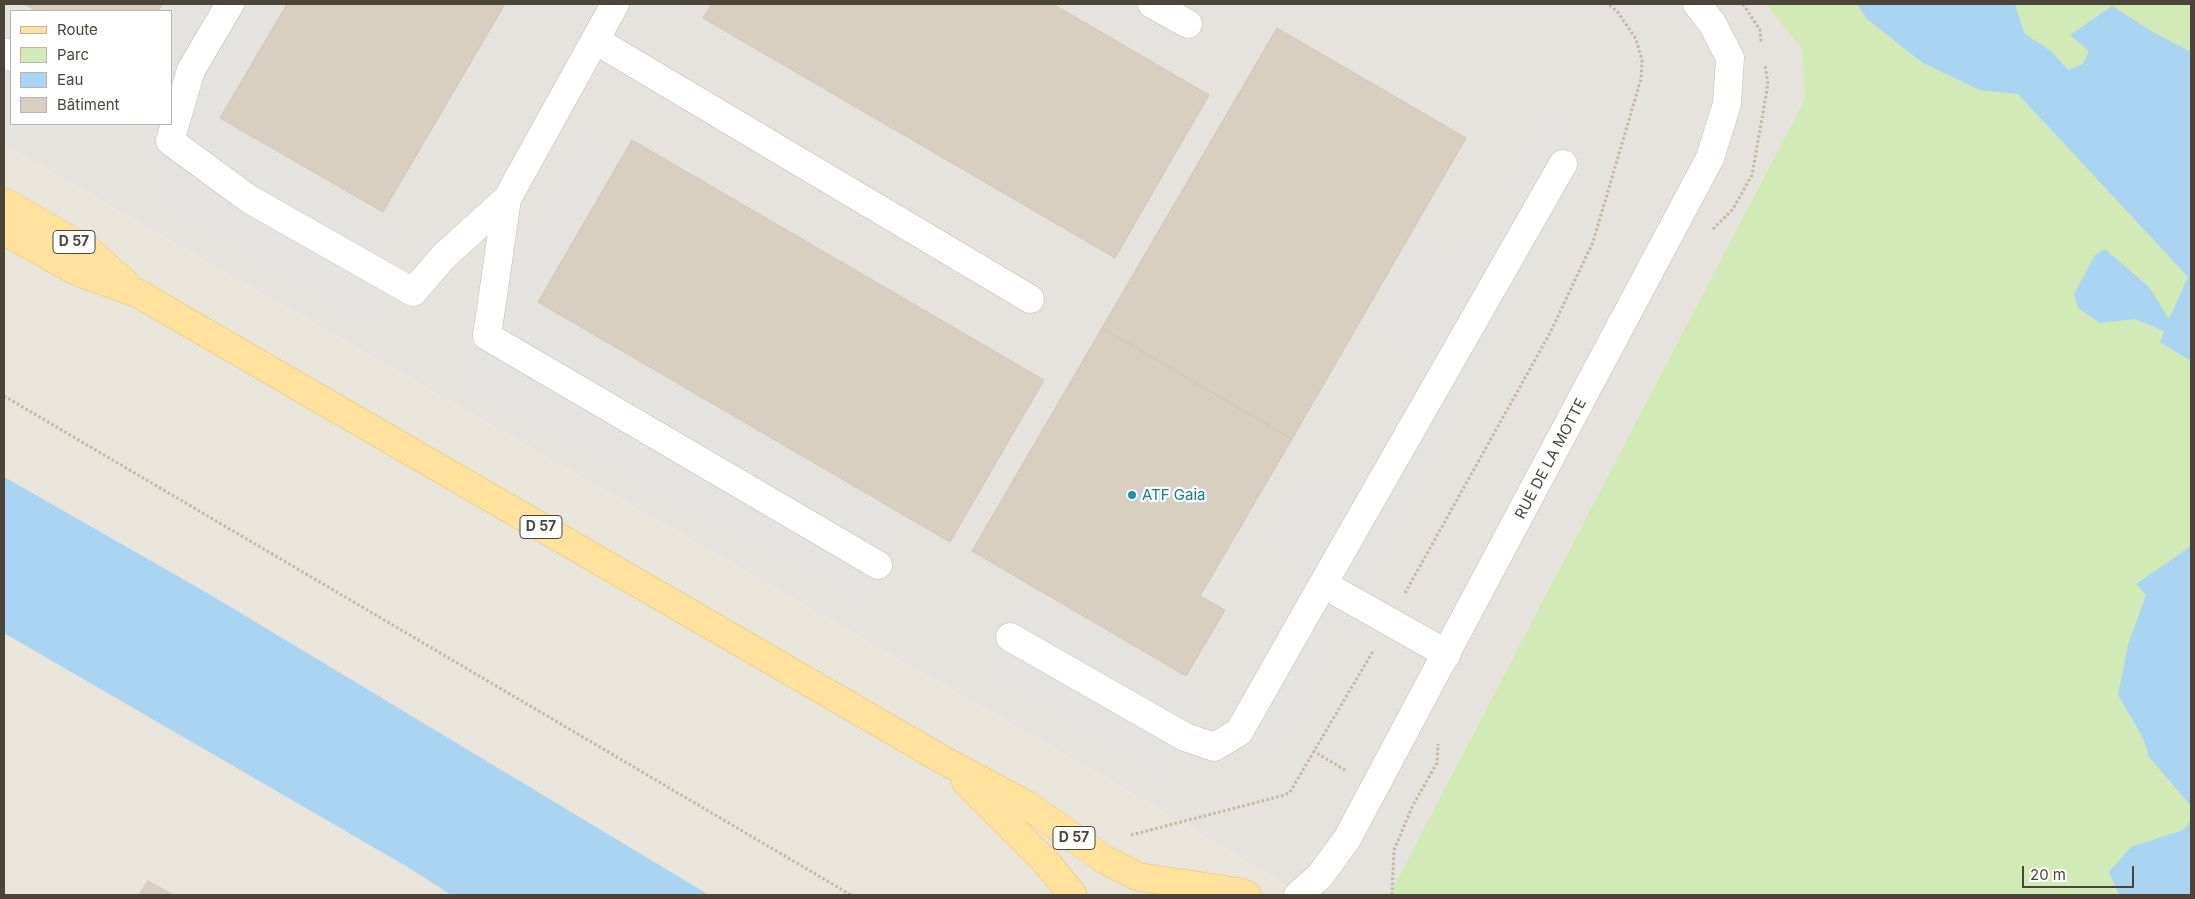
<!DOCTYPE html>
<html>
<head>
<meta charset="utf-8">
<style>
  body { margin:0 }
  #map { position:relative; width:2195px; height:899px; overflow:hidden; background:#f6f3ec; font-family:Inter,sans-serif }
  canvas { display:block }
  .frame { position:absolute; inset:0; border:5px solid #4b4439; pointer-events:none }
  .legend { position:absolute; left:10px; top:10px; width:162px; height:115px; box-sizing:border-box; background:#fff; border:1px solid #b7b4b0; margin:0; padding:6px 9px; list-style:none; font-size:15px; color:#4b4439 }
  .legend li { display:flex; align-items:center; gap:10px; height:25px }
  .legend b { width:25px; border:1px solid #b7b4b0 }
  .scale { position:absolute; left:2022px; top:866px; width:112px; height:22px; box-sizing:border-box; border:2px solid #4b4439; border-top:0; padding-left:6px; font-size:15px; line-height:18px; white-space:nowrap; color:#4b4439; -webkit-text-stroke:4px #fff; paint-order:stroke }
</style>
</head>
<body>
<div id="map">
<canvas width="2195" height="899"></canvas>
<div class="frame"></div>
<ul class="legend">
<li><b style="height:6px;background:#ffe39c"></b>Route</li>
<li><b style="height:14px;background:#d2eab5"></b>Parc</li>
<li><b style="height:14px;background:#a9d4f2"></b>Eau</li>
<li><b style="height:14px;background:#d8cfc1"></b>Bâtiment</li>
</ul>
<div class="scale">20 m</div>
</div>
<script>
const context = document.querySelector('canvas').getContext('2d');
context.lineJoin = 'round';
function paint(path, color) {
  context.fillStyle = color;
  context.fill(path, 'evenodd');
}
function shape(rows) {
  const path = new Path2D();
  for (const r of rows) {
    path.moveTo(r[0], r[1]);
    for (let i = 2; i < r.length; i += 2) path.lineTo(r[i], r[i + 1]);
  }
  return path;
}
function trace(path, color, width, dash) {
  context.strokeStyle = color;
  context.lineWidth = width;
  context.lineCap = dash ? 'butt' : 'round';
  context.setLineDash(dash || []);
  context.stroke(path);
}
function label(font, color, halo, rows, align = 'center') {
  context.font = font + ' Inter,sans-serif';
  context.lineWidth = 4.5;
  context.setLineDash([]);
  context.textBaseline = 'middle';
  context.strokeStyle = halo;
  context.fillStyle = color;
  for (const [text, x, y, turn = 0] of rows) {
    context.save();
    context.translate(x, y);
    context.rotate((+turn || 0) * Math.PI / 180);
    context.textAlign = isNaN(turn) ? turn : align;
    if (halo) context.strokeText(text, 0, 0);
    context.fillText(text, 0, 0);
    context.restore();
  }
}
const residential = shape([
  [4,145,1159,809,1302,895,4,895]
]);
const industrial = shape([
  [4,4,1766,4,1802,50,1805,98,1389,895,1302,895,1159,809,4,145],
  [11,11,171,11,171,124,11,124]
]);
const green = shape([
  [1766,4,2191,4,2191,895,1389,895,1805,98,1802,50]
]);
const parking = shape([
  [4,4,11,4,23,11,11,11,11,113,4,109],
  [173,4,285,4,221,118,399,234,369,330,146,195,162,160,139,124,171,124,171,11,169,11],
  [1071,4,1193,4,1156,52],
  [1546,106,1583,126,1569,149,1588,160,1378,584,1383,593,1355,636,1328,620,1314,633,1338,649,1277,755,1253,742,1225,761,1195,762,1180,754,1165,780,979,670,1028,588,1206,696,1194,721,1208,728,1222,721,1311,574,1261,539,1296,481,1361,488,1422,377,1367,322,1412,245,1466,253,1491,242,1521,200,1501,187],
  [584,116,612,152,538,302,891,507,897,531,866,605,454,383],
  [29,124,66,124,56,140]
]);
const water = shape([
  [1857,4,2015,4,2024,33,2052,52,2068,70,2083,64,2089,51,2070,35,2112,6,2153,32,2191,52,2191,361,2160,342,2164,331,2135,319,2100,323,2078,308,2074,294,2095,255,2105,249,2149,287,2169,319,2188,277,2018,94,1980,90,1923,63,1867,19],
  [4,477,209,594,709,895,451,895,411,869,4,633],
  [2191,546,2191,806,2149,757,2143,738,2118,695,2128,645,2146,595,2136,584],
  [2191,821,2191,895,2119,895,2109,872,2131,847,2183,830]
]);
const building = shape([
  [24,4,163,4,158,11,37,11,24,4],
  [287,4,505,4,383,212,220,118,287,4],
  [712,4,1053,4,1209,95,1115,258,703,18,712,4],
  [1277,28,1466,138,1292,439,1102,328,1277,28],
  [632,140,1044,380,950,542,538,302,632,140],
  [1102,328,1292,439,1200,596,1225,610,1186,676,972,551,1102,328],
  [148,881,173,895,139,895,148,881]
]);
const path = shape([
  [1743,4,1760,30,1761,42],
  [1713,229,1733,209,1752,175,1768,84,1765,65],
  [4,396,851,895],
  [1405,593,1550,333,1593,242,1641,79,1642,60,1636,39,1617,11,1608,4],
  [1313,751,1345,770],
  [1131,835,1285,795,1290,792,1373,651],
  [1392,895,1394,850,1413,805,1437,763,1438,744]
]);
const minor = shape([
  [230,4,191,70,170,141,249,199,413,292,444,256,507,199,615,4],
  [1152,4,1188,24],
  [595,40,1030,299],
  [4,52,11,57],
  [507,199,487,336,878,565],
  [1323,584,1563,164],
  [1010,637,1185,737,1214,747,1239,732,1323,584,1447,654],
  [1298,895,1320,876,1347,839,1710,158,1727,104,1730,58,1712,23,1697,4]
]);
const major = shape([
  [4,202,89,251,126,284],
  [4,231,76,271,137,293,945,761,1027,805,1105,860,1139,877,1213,888],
  [966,782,1046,862,1073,895],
  [1195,891,1213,888,1238,892,1247,895]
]);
const markers = [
  [1132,495,5,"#0f9aa8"]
];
const shields = [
  [74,242,42],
  [541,527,42],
  [1074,838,42]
];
const shieldNames = [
  ["D 57",74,242],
  ["D 57",541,527],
  ["D 57",1074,838]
];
const streetNames = [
  ["RUE DE LA MOTTE",1551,459,-62]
];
const cultureNames = [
  ["ATF Gaia",1142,495]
];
paint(residential, '#eae5da');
paint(industrial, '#e6e2dd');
paint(green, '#d2eab5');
paint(parking, '#e5e3e0');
paint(water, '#a9d4f2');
paint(building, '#d8cfc1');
trace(building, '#d3c7b4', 1);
trace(minor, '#c2bbae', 29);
trace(major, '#e6c16a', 29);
trace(path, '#c4b79f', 3, [2.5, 2.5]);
trace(minor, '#fff', 28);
trace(major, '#ffe39c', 28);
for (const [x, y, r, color] of markers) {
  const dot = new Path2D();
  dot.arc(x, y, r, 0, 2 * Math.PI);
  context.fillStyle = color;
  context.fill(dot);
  trace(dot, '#fff', 2);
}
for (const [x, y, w] of shields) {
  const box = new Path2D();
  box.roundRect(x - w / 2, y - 11.5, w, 23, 4);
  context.fillStyle = '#fff';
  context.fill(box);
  trace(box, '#4b4439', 1);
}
label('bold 14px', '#4b4439', null, shieldNames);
label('15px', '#4b4439', '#fff', streetNames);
label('15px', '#0d838f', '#fff', cultureNames, 'left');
</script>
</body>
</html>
